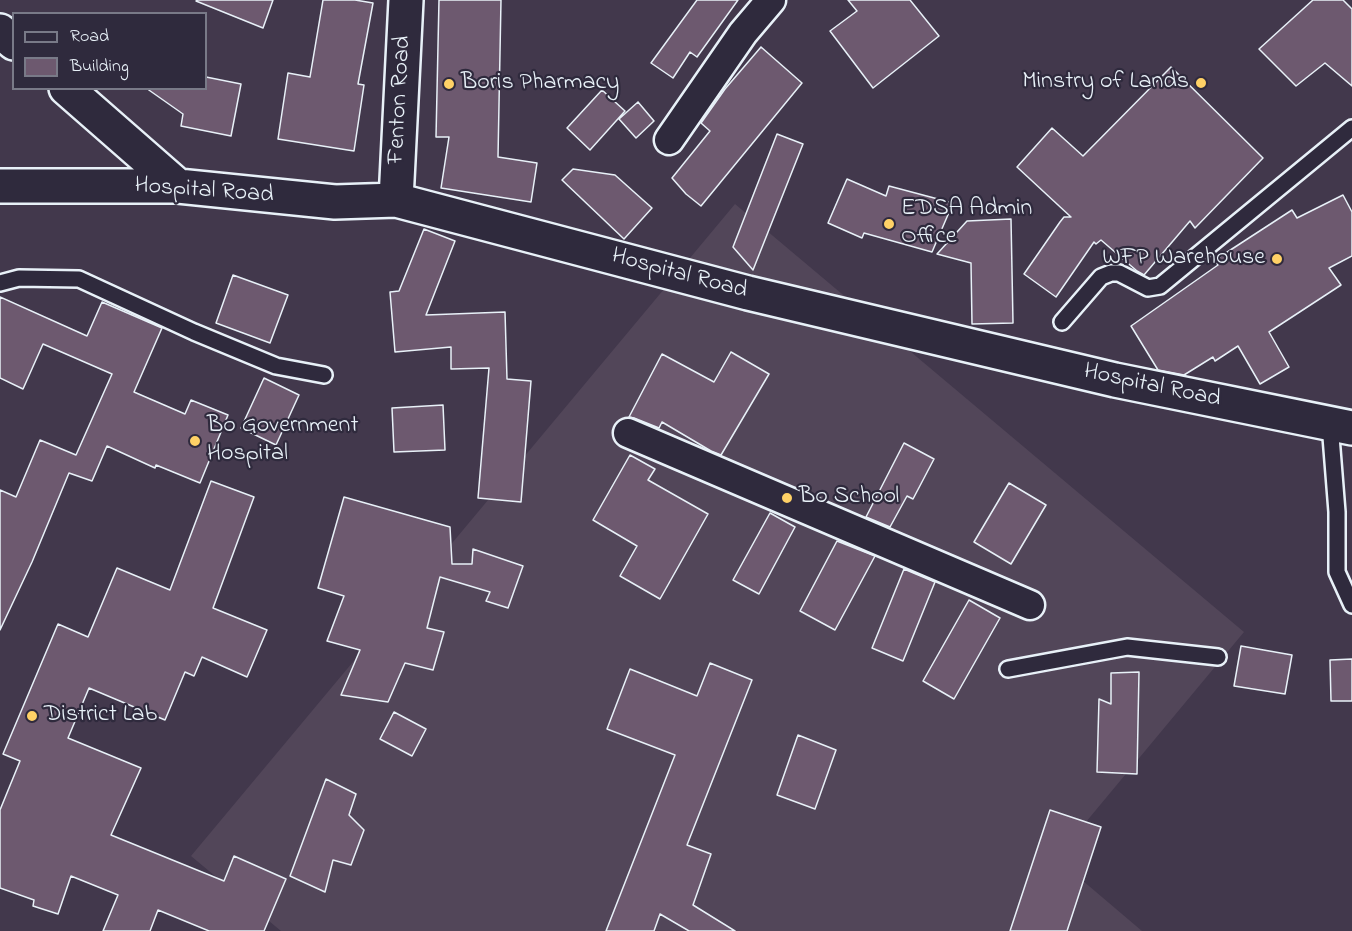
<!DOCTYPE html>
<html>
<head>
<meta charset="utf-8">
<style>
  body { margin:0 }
  #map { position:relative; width:1352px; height:931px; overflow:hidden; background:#42384c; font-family:"Indie Flower",sans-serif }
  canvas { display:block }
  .legend { position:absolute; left:12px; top:12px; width:195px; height:78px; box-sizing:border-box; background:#2f2a3d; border:2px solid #797a88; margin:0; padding:8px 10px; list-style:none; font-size:18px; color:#e8f1f8 }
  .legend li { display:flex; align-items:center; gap:12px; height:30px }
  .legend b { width:30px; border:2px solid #797a88 }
</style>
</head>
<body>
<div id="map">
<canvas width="1352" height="931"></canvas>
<ul class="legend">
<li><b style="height:8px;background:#2f2a3d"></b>Road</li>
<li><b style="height:16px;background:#6d596f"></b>Building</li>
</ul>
</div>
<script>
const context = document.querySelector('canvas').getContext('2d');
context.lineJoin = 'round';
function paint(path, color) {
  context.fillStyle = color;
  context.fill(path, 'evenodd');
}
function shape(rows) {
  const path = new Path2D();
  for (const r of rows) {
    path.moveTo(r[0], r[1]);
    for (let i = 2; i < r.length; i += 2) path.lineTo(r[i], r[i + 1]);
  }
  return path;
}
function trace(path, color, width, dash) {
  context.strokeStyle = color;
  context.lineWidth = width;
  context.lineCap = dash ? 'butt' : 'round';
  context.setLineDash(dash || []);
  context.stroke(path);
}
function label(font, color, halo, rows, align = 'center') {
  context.font = font + ' "Indie Flower",sans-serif';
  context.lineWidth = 4.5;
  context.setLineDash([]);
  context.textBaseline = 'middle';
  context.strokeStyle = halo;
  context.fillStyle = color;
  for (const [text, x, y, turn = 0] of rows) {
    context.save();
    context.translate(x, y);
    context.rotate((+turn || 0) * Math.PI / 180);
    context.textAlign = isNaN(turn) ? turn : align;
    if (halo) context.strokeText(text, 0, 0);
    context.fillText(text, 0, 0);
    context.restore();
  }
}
const built = shape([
  [735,204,1244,632,1056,858,1142,931,281,931,191,856]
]);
const building = shape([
  [197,0,273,0,263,28,196,1,197,0],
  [323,0,355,0,373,3,358,84,364,85,354,151,278,139,288,73,310,77,323,0],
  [439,0,501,0,498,157,537,163,531,202,441,188,449,137,436,137,439,0],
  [697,0,738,0,697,57,690,52,673,78,651,63,697,0],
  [848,0,910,0,939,36,873,88,830,31,857,11,848,0],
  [1313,0,1343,0,1352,9,1352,86,1325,63,1296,86,1259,49,1313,0],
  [761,47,802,83,701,206,686,194,672,178,710,131,701,123,725,89,761,47],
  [1171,67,1263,158,1195,228,1190,221,1144,275,1137,271,1101,240,1096,244,1094,242,1056,297,1024,274,1060,222,1064,217,1071,217,1017,167,1052,128,1083,156,1171,67],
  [206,77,241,84,231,136,181,126,183,114,146,88,206,88,206,77],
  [602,90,625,111,590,150,567,128,602,90],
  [638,102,654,121,636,138,619,119,638,102],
  [777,134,803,144,753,270,733,247,777,134],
  [573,169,615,175,652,208,624,239,562,180,573,169],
  [847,179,886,196,889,186,953,203,932,252,864,233,862,238,828,223,847,179],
  [1343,195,1352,212,1352,256,1329,268,1341,285,1269,332,1289,367,1260,384,1238,346,1215,361,1213,357,1184,375,1158,370,1131,326,1218,265,1215,260,1292,210,1297,218,1343,195],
  [1011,219,1013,323,972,324,971,263,937,254,967,221,1011,219],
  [424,229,455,241,426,315,505,312,507,379,531,381,521,502,478,498,489,368,451,369,451,347,395,352,390,292,399,291,424,229],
  [233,275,288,295,270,343,216,323,233,275],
  [0,297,87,336,102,302,162,328,134,392,185,414,191,400,228,415,200,483,156,465,155,468,107,446,92,481,69,473,32,562,0,630,0,490,16,497,40,440,76,455,112,374,43,344,23,389,0,378,0,297],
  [731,352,769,374,721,455,711,451,662,422,659,428,634,418,629,417,662,354,714,382,731,352],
  [264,378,299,395,276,445,241,428,264,378],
  [443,405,445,450,394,452,392,408,443,405],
  [904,443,934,459,913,499,907,496,890,527,866,517,904,443],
  [630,455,655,469,648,480,708,514,660,599,620,576,637,546,593,520,630,455],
  [211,481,254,497,213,608,267,630,247,677,202,657,194,676,185,672,165,720,89,688,68,738,141,768,111,835,224,881,234,856,286,879,264,931,209,931,158,910,150,931,103,931,118,895,71,876,58,914,33,906,34,900,0,888,0,810,20,761,3,754,58,624,88,637,117,568,170,590,211,481],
  [1009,483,1046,505,1011,564,974,542,1009,483],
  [344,497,450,527,452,564,472,564,473,549,523,566,508,608,486,601,490,592,440,577,427,628,444,632,433,670,405,663,388,702,341,695,360,650,327,641,344,596,318,588,344,497],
  [770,513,795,527,759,594,733,580,770,513],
  [837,541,875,556,835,630,800,611,837,541],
  [904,569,935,582,903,661,872,648,904,569],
  [969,600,1000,618,954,699,923,681,969,600],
  [1241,646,1292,655,1285,694,1234,686,1241,646],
  [1352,659,1352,701,1331,701,1330,660,1352,659],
  [710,663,752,680,687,845,711,854,693,905,735,931,689,931,660,914,654,931,606,931,675,755,607,729,630,669,697,696,710,663],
  [1139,672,1137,774,1097,772,1099,699,1111,704,1111,673,1139,672],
  [394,712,426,729,412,756,380,739,394,712],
  [798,735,836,750,815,809,777,795,798,735],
  [326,779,356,794,349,815,364,830,351,865,333,860,325,892,290,876,326,779],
  [1050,810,1101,827,1067,931,1010,931,1050,810]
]);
const lane = shape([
  [0,283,19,278,79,279,194,332,276,366,324,375],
  [1062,322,1101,277,1111,273,1119,273,1148,288,1160,286,1352,128],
  [1330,424,1337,512,1337,572,1352,605],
  [1008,669,1127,647,1218,657]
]);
const street = shape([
  [669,140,743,33,771,0],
  [628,433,1030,605]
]);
const secondary = shape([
  [0,31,14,43],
  [66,88,178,186],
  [0,186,178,186,335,202,396,200,748,293,1115,380,1352,428],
  [396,200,406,0]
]);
const markers = [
  [1201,83,6,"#ffd166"],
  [449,84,6,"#ffd166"],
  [889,224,6,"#ffd166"],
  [1277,259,6,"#ffd166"],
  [195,441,6,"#ffd166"],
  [787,498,6,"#ffd166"],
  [32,716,6,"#ffd166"]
];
const poiNames = [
  ["Minstry of Lands",1189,83,"right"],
  ["Boris Pharmacy",461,84],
  ["EDSA Admin",901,210],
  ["Office",901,238],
  ["WFP Warehouse",1265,259,"right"],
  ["Bo Government",207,427],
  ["Hospital",207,455],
  ["Bo School",799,498],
  ["District Lab",44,716]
];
const streetNames = [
  ["Fenton Road",401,100,-87],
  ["Hospital Road",204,192,4],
  ["Hospital Road",679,275,15],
  ["Hospital Road",1152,387,12]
];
paint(built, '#524659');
paint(building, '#6d596f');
trace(building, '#e8f1f8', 1.5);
trace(lane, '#e8f1f8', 20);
trace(street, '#e8f1f8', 33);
trace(secondary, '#e8f1f8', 38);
trace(lane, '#2f2a3d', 15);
trace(street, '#2f2a3d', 28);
trace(secondary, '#2f2a3d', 33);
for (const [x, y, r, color] of markers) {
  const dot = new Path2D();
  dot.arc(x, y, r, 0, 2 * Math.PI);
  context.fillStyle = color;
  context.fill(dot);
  trace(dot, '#2f2a3d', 2);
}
label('24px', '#e8f1f8', '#2f2a3d', poiNames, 'left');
label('24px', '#e8f1f8', '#2f2a3d', streetNames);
</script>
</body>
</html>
